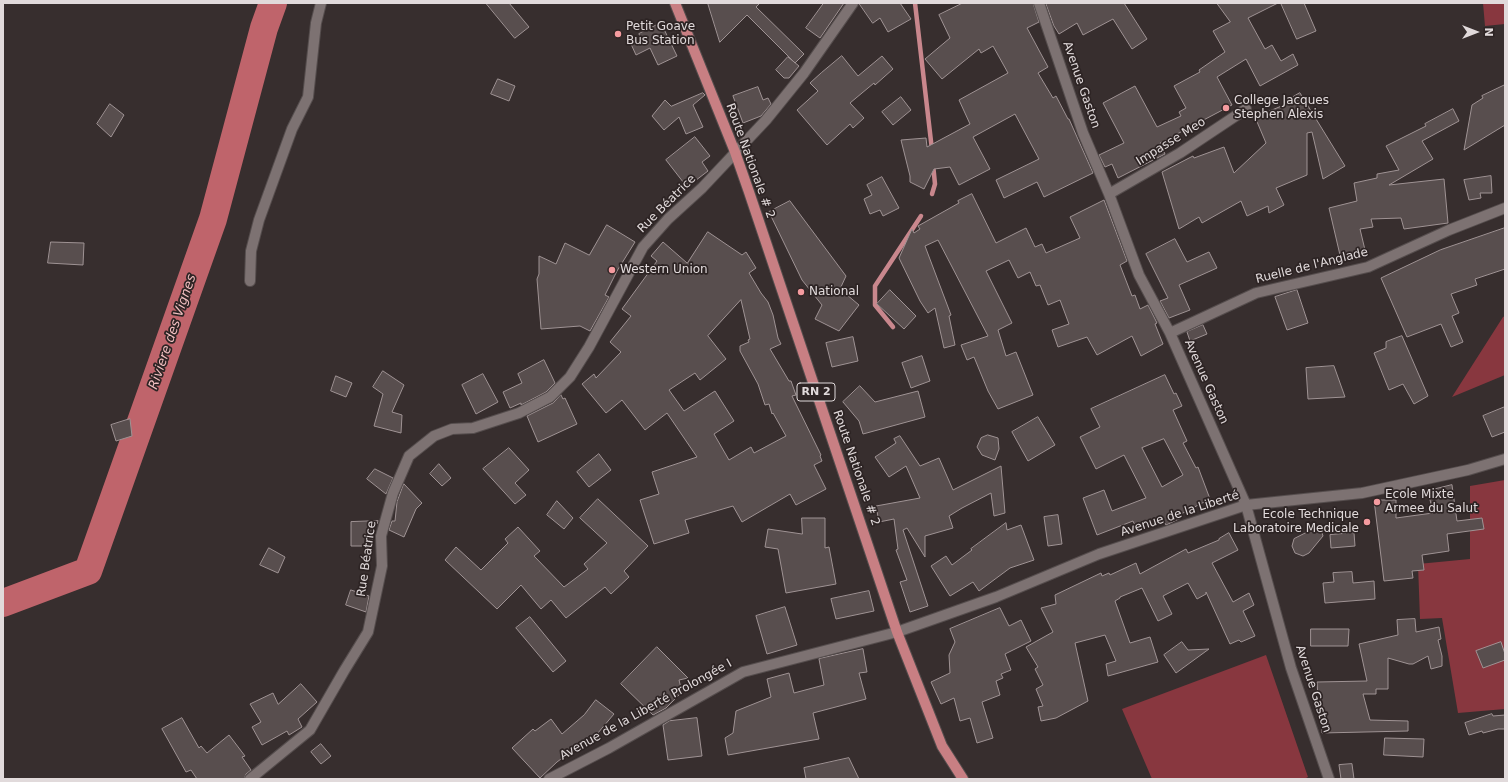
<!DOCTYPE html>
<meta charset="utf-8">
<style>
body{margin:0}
#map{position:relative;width:1508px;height:782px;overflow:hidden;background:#372e2e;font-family:"DejaVu Sans",sans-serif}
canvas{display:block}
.frame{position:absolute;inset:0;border:4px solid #e1dadb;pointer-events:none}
.north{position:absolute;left:1456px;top:12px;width:40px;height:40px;-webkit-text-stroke:3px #2d2424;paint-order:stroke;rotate:90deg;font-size:11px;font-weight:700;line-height:16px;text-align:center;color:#e1dadb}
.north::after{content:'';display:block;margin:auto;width:14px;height:18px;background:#e1dadb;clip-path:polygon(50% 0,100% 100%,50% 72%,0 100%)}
</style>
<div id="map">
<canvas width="1508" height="782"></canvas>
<div class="frame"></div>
<div class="north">N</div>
</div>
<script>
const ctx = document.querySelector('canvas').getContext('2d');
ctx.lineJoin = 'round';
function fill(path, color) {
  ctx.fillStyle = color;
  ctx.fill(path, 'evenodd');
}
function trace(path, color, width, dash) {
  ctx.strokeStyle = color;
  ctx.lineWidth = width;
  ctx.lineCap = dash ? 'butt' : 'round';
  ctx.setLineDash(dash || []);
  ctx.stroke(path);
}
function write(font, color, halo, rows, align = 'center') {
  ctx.font = font + ' "DejaVu Sans",sans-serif';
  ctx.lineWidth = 3.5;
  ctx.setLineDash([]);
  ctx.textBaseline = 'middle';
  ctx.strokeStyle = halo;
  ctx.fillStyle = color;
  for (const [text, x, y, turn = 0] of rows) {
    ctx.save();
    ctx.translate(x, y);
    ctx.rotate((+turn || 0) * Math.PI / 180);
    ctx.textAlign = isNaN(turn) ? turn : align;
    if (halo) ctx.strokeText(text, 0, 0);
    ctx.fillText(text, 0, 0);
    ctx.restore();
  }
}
fill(new Path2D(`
 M1483,3H1505V24L1485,26Z
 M1505,316V375L1452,397L1503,317Z
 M1505,480V709L1458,713L1442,618L1420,619L1418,564L1470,559V486Z
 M1266,655L1308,777L1304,779H1152L1122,709Z`), '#88373f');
trace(new Path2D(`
 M915,3L932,150
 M932,194L935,184L933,164
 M893,327L875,305V286L921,216`), '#c9878d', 4.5);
trace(new Path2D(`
 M3,603L88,571L213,219L264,28L273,3`), '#bf646b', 28);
const building = new Path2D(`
 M486,3H509L529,27L515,38Z
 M708,3H760L756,7L804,54L795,63L747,15L720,42Z
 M824,3H844L820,38L806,28Z
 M859,3H900L911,19L888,32L880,18L873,23Z
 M963,3H1033L1039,22L1027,28L1048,67L1038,73L1053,98L1056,96L1068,119H1069L1093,173L1044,197L1037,182L1004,198L996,180L1039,159L1015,114L973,137L990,169L959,185L950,167L934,169L924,189L910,182V176L901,140L926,138L927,147L970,124L959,100L1008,73L993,46L981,53L979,49L942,79L925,59L950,38L939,15Z
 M1046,3H1124L1147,39L1132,49L1113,19L1083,35L1077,23L1059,34L1054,26Z
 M1217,3H1278L1248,18L1265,49L1272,45L1281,61L1293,54L1298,65L1260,86L1246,59L1217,77L1232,105L1160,143L1165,154L1118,178L1112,164L1105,167L1099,155L1124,143L1103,103L1135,86L1157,127L1181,116L1179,112L1186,108L1174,86L1200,72L1199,70L1225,52L1213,31L1230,22Z
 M1281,3H1304L1316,31L1297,39Z
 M661,23L677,56L658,65L650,48L636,55L631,44L641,39L639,34Z
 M842,56L858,76L882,56L893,69L875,85L874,83L850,103L864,118L853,128L850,124L827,145L797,110L818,91L810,83L821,73Z
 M788,57L799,66L789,78H784L776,70Z
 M498,79L515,86L509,101L491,94Z
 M1505,85V125L1464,150L1472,105L1483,98L1482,96Z
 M758,87L763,100L768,98L771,104L761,116L743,123L733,96Z
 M703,93L705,95L693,105L703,127L686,134L679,117L664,130L652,116L665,100L671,106Z
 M1300,93L1345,166L1323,179L1312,132L1307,133V175L1276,188L1284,205L1269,213L1268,206L1247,216L1241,201L1202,223L1199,217L1179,229L1162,172L1193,156L1194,158L1224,147L1234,173L1266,143L1255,117L1284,105L1283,103Z
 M901,97L911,110L893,125L882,112Z
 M110,104L124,115L111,137L97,124Z
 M1453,109L1459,121L1422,141L1433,159L1389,185L1444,179L1448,223L1404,229L1401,218L1371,219L1373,227L1360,229L1365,250L1340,255L1329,208L1357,201L1354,183L1377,178V174L1399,170L1386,146L1426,126L1425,124Z
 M695,137L710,156L702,162L708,171L687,187L666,160Z
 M1491,176L1492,193H1480L1481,198L1469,200L1464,180Z
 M882,177L899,208L883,216L880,210L870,214L864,199L872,195L867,185Z
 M972,194L996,243L1026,228L1035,247L1042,244L1046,253L1080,238L1070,217L1104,200L1127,261L1120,265L1132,296L1135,295L1140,309L1148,305L1157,323L1155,324L1163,344L1141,356L1132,336L1097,355L1087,337L1058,347L1052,330L1069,324L1060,300L1048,305L1040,285L1036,286L1030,272L1018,278L1009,260L986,271L1012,323L998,330L1006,356L1016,352L1033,395L998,409L988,391L974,357L967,360L961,345L988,336L938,240L925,246L951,315L949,316L955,345L944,348L935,308L928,313L920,301L899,258L912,229L914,233L920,229L918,226L959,203L958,201Z
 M790,201L846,276L840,289L859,305L839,331L815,319L822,305L802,280L769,212Z
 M607,225L635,242L617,271L605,295L609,297L590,331L580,326L541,329L537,279L539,274V256L556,264L565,243L589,255Z
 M1505,228V269L1475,279L1477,285L1451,294L1459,313L1452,316L1463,342L1451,347L1441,324L1407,337L1381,278L1440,250Z
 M708,232L742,255L746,252L756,268L749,273L761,293L768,302L773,315L778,338L781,344L770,349L789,381H791L796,395L792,396L821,455L820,456L822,461L814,465L826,489L796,505L790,494L742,522L733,506L685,520L689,533L654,544L640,500L659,494L652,472L697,457L667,413L645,430L622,400L606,413L582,384L594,374L596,378L621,352L610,342L631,316L622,309L657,261L651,256L663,242L687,263ZM741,300L750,339L748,340L749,342L740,346V351L758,384L765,405L769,404L772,414L773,413L786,436L754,453L751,447L729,460L714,434L734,421L715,391L684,411L669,390L695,373L700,380L726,359L708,336Z
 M1175,239L1187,262L1209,252L1217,268L1179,285L1190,310L1169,318L1160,301L1168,298L1146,254Z
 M51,242L84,243L83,265L48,263Z
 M890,290L916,316L904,329L877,304Z
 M1297,290L1308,323L1287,330L1275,297Z
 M1203,325L1207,334L1190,341L1187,332Z
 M1402,336L1428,396L1414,404L1403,384L1389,390L1374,353L1386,348V342Z
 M853,337L858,361L832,367L826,343Z
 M922,356L930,381L911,388L902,363Z
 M544,360L555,383L546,392L521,405V403L510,408L503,392L522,383L518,374Z
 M1334,366L1345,397L1308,399L1306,368Z
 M383,371L404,385L392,412L402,415L401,433L374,426L383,394L373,387Z
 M483,374L498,402L476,414L462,385Z
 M1165,375L1174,394L1176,393L1182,406L1173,410L1187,441L1183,443L1196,468L1198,467L1210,499L1179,515L1181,518L1166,525L1163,520L1137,530L1133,521L1097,535L1083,498L1104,490L1112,511L1146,498L1124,455L1096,469L1080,437L1100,427L1091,409ZM1164,439L1183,475L1162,487L1142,448Z
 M336,376L352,383L346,397L331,391Z
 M860,386L875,402L918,391L925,417L863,434L859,421L843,402Z
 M561,395L563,399L565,398L577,424L538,442L527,416L553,403Z
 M1505,407V432L1492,437L1483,416Z
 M1038,417L1055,445L1028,461L1012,432Z
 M130,419L132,436L116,441L111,425Z
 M988,435L998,438L999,449L995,460L982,455L977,447L981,438Z
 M900,436L920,466L939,458L953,490L1001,466L1005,513L994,516L991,493L962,508L949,516L953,528L925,536V557L907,528L903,530L928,606L910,612L900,582L907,580L896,550L898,549L894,519L879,522L876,506L920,498L906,466L889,477L875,457L896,443L894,439Z
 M509,448L529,470L515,483L526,495L515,504L483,469Z
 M599,454L611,470L589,487L577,472Z
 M439,464L451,478L442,486L430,474Z
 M375,469L393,478L386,494L367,479Z
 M404,484L422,503L416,509L404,537L389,530L392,521H395L397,502Z
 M1452,485L1457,521L1482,518L1484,529L1447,534L1449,551L1422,555L1424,570L1412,571L1413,578L1384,581L1374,500H1396V518L1433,513L1428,491Z
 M598,499L648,546L624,571L629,577L611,594L605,587L566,618L551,600L541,609L521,585L497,609L445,560L456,547L481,570L508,543L505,539L518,527L540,551L534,556L564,587L588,569L584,564L607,543L580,518Z
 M557,501L573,518L564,529L547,515Z
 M1058,515L1062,544L1048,546L1044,517Z
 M802,518H825V548L829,547L836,584L786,593L778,549L765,547L768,529L802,534Z
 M378,521L377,524L373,522L372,546H351V522Z
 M1006,523L1007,530L1021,525L1034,560L1010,568L979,591L973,582L950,596L931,566L946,556L952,565L972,550L971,549Z
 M1320,526L1323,536L1309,553L1303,556L1295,553L1292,546L1294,539Z
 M1229,533L1238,550L1212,563L1233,602L1249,593L1254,605L1243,611L1255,636L1241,642L1239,640L1230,644L1206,592V594L1197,599L1188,583L1163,596L1172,614L1158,621L1142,588L1120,597V598L1115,601L1130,643L1150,637L1158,662L1108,676L1106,664L1116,661L1105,635L1075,643L1088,701L1056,718L1041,721L1038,707L1043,706L1036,689L1043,685L1035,669L1038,667L1026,647L1053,632L1041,608L1056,604L1055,595L1101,573L1102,576L1109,573L1110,575L1136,563L1140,574L1186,549L1188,553L1219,540V539Z
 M1354,533L1355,546L1331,548L1330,535Z
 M269,548L285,557L278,573L260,565Z
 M1352,572L1353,583L1374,581L1375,599L1325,603L1323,583L1334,582L1333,573Z
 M351,590L369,596L366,612L346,605Z
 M869,591L874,611L836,619L831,599Z
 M785,607L797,645L767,654L756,616Z
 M1000,608L1009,626L1021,620L1031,641L1005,654L1011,670L1001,674L1003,678L996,681L1000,695L982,702L993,738L977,743L970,718L960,721L954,698L941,704L931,682L950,673L949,655L955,642L950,629Z
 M530,617L566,661L553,672L516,628Z
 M1415,619L1416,632L1439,627L1441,639L1438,640L1442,656V666L1431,669L1428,656L1413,664H1409L1388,658V689H1376V694H1363L1370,720L1408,721V731L1322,733L1321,711H1319L1317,682L1367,681L1359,644L1398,635L1397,620Z
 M1311,629H1349L1348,646H1311Z
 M1182,642L1188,650L1209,649L1176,673L1164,655Z
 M1501,642L1505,654V660L1483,668L1476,651Z
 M657,647L688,678L679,680L682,692L666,708L653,715L621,684Z
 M863,649L867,672L859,673L866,699L813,713L819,739L728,755L725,738L733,733L736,711L771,697L767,679L789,673L794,693L824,685L819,659Z
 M301,684L317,702L298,719L302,727L289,735L287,731L262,745L252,727L261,722L250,704L273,693L278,704Z
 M596,700L614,714L592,740L590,737L557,762L540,778L512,748L533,729L535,731L551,719L562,734L584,715Z
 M1492,714L1493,716L1505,715V729H1498L1483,733L1482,731L1469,735L1465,723Z
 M182,718L199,748L201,746L207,753L229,735L245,756L242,757L251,770L246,774L244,779H197L191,770L186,772L162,729Z
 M697,718L702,756L668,760L663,725L669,721Z
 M1385,738L1424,739L1423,757L1384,755Z
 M321,744L331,756L321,764L311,752Z
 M849,758L859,779H806L804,768Z
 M1352,764L1354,779H1341L1339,765Z`);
fill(building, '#584e4e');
trace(building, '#9f9394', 1);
const minor = new Path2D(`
 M1039,3L1083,133L1109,194L1139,275L1170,333L1246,505L1291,668L1329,779
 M1109,194L1180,153L1246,109
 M250,281L251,251L259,220L292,129L308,97L316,23L321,3
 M1170,333L1256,293L1368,267L1449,230L1505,208
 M250,779L310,730L344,671L368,632L382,566L381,536L393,493L409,456L434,436L452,429L473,428L519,413L550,397L570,377L589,347L643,247L668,219L702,188L766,120L804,73L853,3
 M549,779L609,748L743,672L897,632L996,597L1099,554L1246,505L1362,493L1468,470L1505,459`);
const primary = new Path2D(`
 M675,3L735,152L749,192L897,632L942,746L963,779`);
trace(minor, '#554d4d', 12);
trace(primary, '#554d4d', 12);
trace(minor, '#7d7272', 10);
trace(primary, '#c87f83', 10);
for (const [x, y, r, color] of [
 [618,34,4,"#f49b9f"],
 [1226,108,4,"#f49b9f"],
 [612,270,4,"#f49b9f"],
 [801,292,4,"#f49b9f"],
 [1377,502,4,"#f49b9f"],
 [1367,522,4,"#f49b9f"]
]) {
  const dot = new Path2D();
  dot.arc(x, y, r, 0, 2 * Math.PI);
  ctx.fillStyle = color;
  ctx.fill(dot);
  trace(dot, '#2d2424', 1.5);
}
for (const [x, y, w] of [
 [816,392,38]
]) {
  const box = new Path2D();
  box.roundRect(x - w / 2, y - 9, w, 18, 3);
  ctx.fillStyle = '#2d2424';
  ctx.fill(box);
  trace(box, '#e1dadb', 1);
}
write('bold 11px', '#e1dadb', null, [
 ["RN 2",816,392]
]);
write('12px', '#e1dadb', '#2d2424', [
 ["Petit Goave",626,27],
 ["Bus Station",626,41],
 ["College Jacques",1234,101],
 ["Stephen Alexis",1234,115],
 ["Western Union",620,270],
 ["National",809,292],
 ["Ecole Mixte",1385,495],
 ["Armee du Salut",1385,509],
 ["Ecole Technique",1359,515,"right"],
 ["Laboratoire Medicale",1359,529,"right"]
], 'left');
write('12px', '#e1dadb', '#2d2424', [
 ["Avenue Gaston",1081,85,71],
 ["Impasse Meo",1171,142,-32],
 ["Route Nationale # 2",750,161,70],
 ["Rue Béatrice",667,204,-45],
 ["Ruelle de l'Anglade",1312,266,-14],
 ["Avenue Gaston",1206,382,66],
 ["Route Nationale # 2",856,468,71],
 ["Avenue de la Liberté",1180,514,-18],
 ["Rue Béatrice",367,559,-82],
 ["Avenue Gaston",1313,689,72],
 ["Avenue de la Liberté Prolongée I",646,710,-29]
]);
write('italic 13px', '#f2bfc0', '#2d2424', [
 ["Riviere des Vignes",173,332,-71]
]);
</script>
